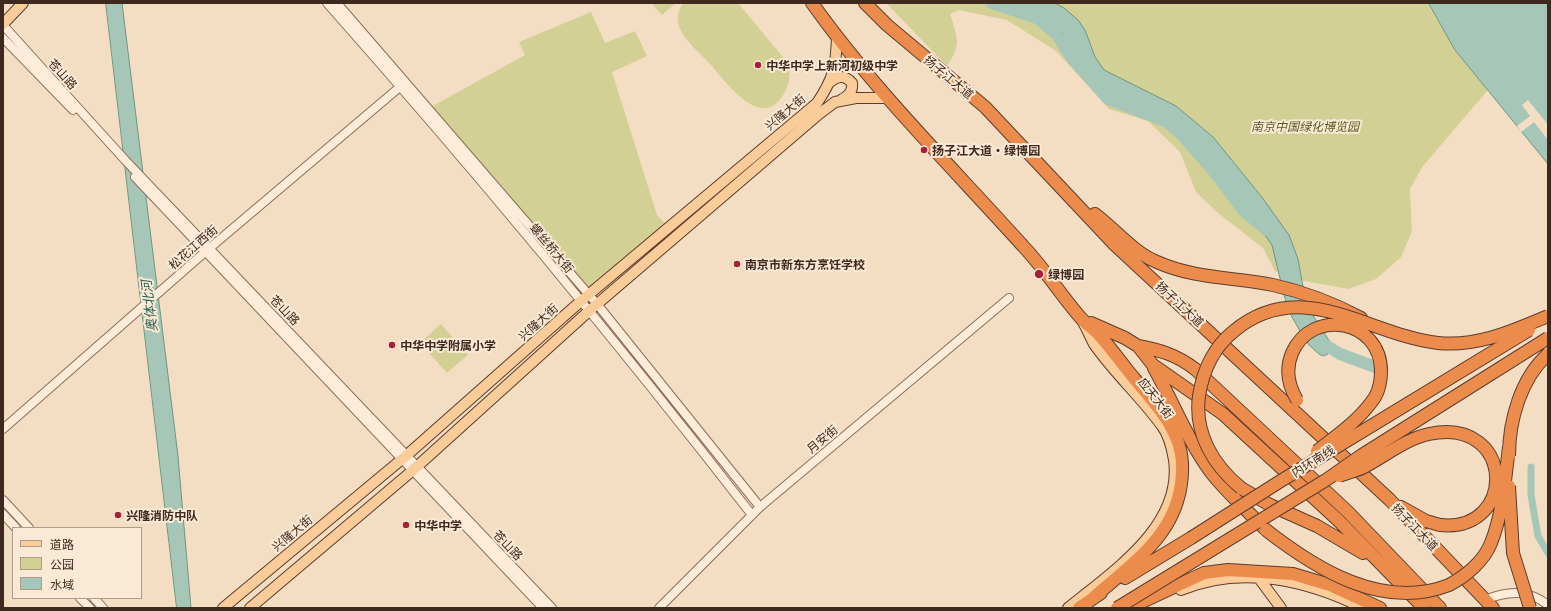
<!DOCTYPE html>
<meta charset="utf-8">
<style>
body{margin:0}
#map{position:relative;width:1551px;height:611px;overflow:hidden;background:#f3dec4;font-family:Georgia,"Noto Sans SC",serif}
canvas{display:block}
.frame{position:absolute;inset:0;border:4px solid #3f281d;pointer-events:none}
.legend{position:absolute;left:12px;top:527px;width:130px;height:72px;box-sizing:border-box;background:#f9e9d5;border:1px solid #af9c8b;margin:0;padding:5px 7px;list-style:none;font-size:12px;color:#3f281d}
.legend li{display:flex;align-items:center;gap:8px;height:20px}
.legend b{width:20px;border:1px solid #af9c8b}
</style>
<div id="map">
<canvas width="1551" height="611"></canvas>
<div class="frame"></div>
<ul class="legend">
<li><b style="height:5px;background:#facc99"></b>道路</li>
<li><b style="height:11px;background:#d3d096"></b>公园</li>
<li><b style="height:11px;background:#a6c6b8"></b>水域</li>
</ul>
</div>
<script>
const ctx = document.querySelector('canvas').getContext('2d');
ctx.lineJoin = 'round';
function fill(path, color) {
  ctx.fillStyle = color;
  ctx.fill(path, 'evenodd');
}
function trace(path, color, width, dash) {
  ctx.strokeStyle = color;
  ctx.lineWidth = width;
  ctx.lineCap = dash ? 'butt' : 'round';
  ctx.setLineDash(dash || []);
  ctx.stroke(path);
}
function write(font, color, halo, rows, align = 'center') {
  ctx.font = font + ' Georgia,"Noto Sans SC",serif';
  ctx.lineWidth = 4;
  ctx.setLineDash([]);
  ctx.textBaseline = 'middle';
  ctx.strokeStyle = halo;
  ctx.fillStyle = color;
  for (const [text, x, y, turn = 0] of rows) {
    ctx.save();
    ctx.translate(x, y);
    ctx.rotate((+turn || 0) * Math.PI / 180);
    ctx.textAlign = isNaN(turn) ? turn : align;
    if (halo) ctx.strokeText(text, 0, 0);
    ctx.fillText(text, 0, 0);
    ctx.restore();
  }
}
fill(new Path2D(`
 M651,3H676L662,15Z
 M683,3H738L788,63C791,75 790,84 783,95C761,132 725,81 710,64C700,53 682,39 678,23C677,16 679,8 683,3Z
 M886,3H1429L1455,50L1488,90L1423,166L1410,189L1412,231L1401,257L1376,279L1348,289L1299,280L1275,271L1263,248L1218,213L1196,192L1180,152L1148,121L1109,109L1056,51L1007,20L959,10L950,14C957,36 962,45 947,66Z
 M591,12L605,43L635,31L647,56L612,72L657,215L669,227L589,295L429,108L525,55L519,42Z
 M441,324L468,355L447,373L420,343Z`), '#d3d096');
const water = new Path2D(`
 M106,3H122L178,456L191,608H177Z
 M1010,3H1055L1064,8L1078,20L1085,30L1095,57L1104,70L1176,106L1213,137L1261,196L1289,235L1298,259L1304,292L1314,317L1330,342L1332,349L1328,354L1323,356L1319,354L1309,345L1301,333L1291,315L1284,295L1272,245L1244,206L1197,148L1165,121L1098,89L1089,81L1076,64L1062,32L1038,14Z
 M1429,3H1548V164L1455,50Z`);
fill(water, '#a6c6b8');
trace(water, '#6c9585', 1);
fill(new Path2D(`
 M1528,100L1548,125V140L1534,122L1521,132L1517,126L1530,116L1522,105Z`), '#f3dec4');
trace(new Path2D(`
 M1531,467V495L1538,536L1548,553`), '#a6c6b8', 7);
trace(new Path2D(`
 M992,3L1037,18L1057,35L1072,58L1108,99L1167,122L1182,135L1212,169L1244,211L1267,230
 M1319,341L1340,354L1378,368`), '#a6c6b8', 12);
const minor = new Path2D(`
 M327,3C474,169 616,340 752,515
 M337,3L597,304L760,507
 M3,25L125,160L552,608
 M3,38L73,110
 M135,177L543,608
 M3,429L205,252L401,86
 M3,500L29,528
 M3,514L16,528
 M80,598L90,608
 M94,598L103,608
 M1485,600C1507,591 1528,589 1548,605
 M659,608L760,507L1009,298`);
const major = new Path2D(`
 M3,24L23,3
 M829,83C837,76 844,74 852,83C853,92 848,96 841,100
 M1258,577L1281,608
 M1181,590C1241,565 1307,580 1363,608
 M223,608L407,455L581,301L817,103C834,78 836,66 837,37
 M250,608L412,471L589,311L819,114L835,102L856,98H888
 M1068,608C1113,571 1183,526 1174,460C1172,448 1169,435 1162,426C1141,397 1114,373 1094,344C1090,337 1087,329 1083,322`);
const highway = new Path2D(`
 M812,3C874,90 951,166 1023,246C1044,268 1060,294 1080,317C1086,324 1094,329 1100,336C1112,349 1122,364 1133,377C1154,403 1180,428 1182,462C1185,528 1139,558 1094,597
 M865,3L887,25L985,107L1113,243L1390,500L1493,608
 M1095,214C1116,230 1133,252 1157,262C1195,279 1234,277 1273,285C1304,292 1333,303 1361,318
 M1091,323L1125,338L1138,346L1153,365L1223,414L1339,521L1424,608
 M1138,346C1160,350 1177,355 1195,369L1348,512L1440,608
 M1154,368C1173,402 1187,439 1210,471C1226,492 1247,510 1265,529
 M1241,488L1270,505L1317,526L1363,553
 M1401,507L1426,521L1440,525
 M1125,578L1191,538
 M1079,608L1101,593
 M1129,608L1204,573L1228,570L1293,574L1330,585L1380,608`);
trace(minor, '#906d58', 10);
trace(major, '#5e3c2c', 12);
trace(highway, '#5e3c2c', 14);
trace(minor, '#fcecd9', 8);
trace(major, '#facc99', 10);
trace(highway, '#eb8c4c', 12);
const highwayBridge = new Path2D(`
 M1297,400C1288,385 1285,370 1292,353C1312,307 1381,320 1381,371C1381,379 1379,390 1375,397C1360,420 1337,435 1317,451
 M1509,456C1509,420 1521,378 1548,354
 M1339,476C1346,473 1355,471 1362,468C1384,457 1405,439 1429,434C1515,416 1518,533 1440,525
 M1509,486L1513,553L1530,608
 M1241,488C1213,465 1194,433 1199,396C1203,370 1214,347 1234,331C1302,275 1368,335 1438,343C1478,347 1512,331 1548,316
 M1266,530C1316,569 1383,611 1449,585C1466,576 1484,561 1491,543C1503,513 1505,479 1509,447
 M1191,538L1279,482L1529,330
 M1117,608L1326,480L1362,455L1548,338`);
trace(highwayBridge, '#5e3c2c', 14, []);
trace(highwayBridge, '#eb8c4c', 12);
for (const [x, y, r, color] of [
 [758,65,4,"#a62137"],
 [924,150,4,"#a62137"],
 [737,264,4,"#a62137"],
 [1039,274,5,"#a62137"],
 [392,345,4,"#a62137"],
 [118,515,4,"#a62137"],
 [406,525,4,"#a62137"]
]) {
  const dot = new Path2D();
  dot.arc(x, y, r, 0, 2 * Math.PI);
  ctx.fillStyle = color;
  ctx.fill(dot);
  trace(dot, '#f9e9d5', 1.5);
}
write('bold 12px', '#3f281d', '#f9e9d5', [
 ["中华中学上新河初级中学",766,65],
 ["扬子江大道·绿博园",932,150],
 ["南京市新东方烹饪学校",745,264],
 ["绿博园",1048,274],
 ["中华中学附属小学",400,345],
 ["兴隆消防中队",126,515],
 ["中华中学",414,525]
], 'left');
write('12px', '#3f281d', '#f9e9d5', [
 ["苍山路",63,74,48],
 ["扬子江大道",949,77,40],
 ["兴隆大街",785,112,-40],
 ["松花江西街",193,247,-41],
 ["螺丝桥大街",552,248,50],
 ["扬子江大道",1180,304,43],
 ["苍山路",285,310,46],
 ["兴隆大街",538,322,-42],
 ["应天大街",1156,398,52],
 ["月安街",822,439,-40],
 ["内环南线",1313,461,-32],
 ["扬子江大道",1415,527,46],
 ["兴隆大街",292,533,-40],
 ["苍山路",508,545,46]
]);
write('italic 12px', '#585d22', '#f9e9d5', [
 ["南京中国绿化博览园",1305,126]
]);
write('italic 13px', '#2b6054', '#f9e9d5', [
 ["奥体北河",149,306,-97]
]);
</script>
